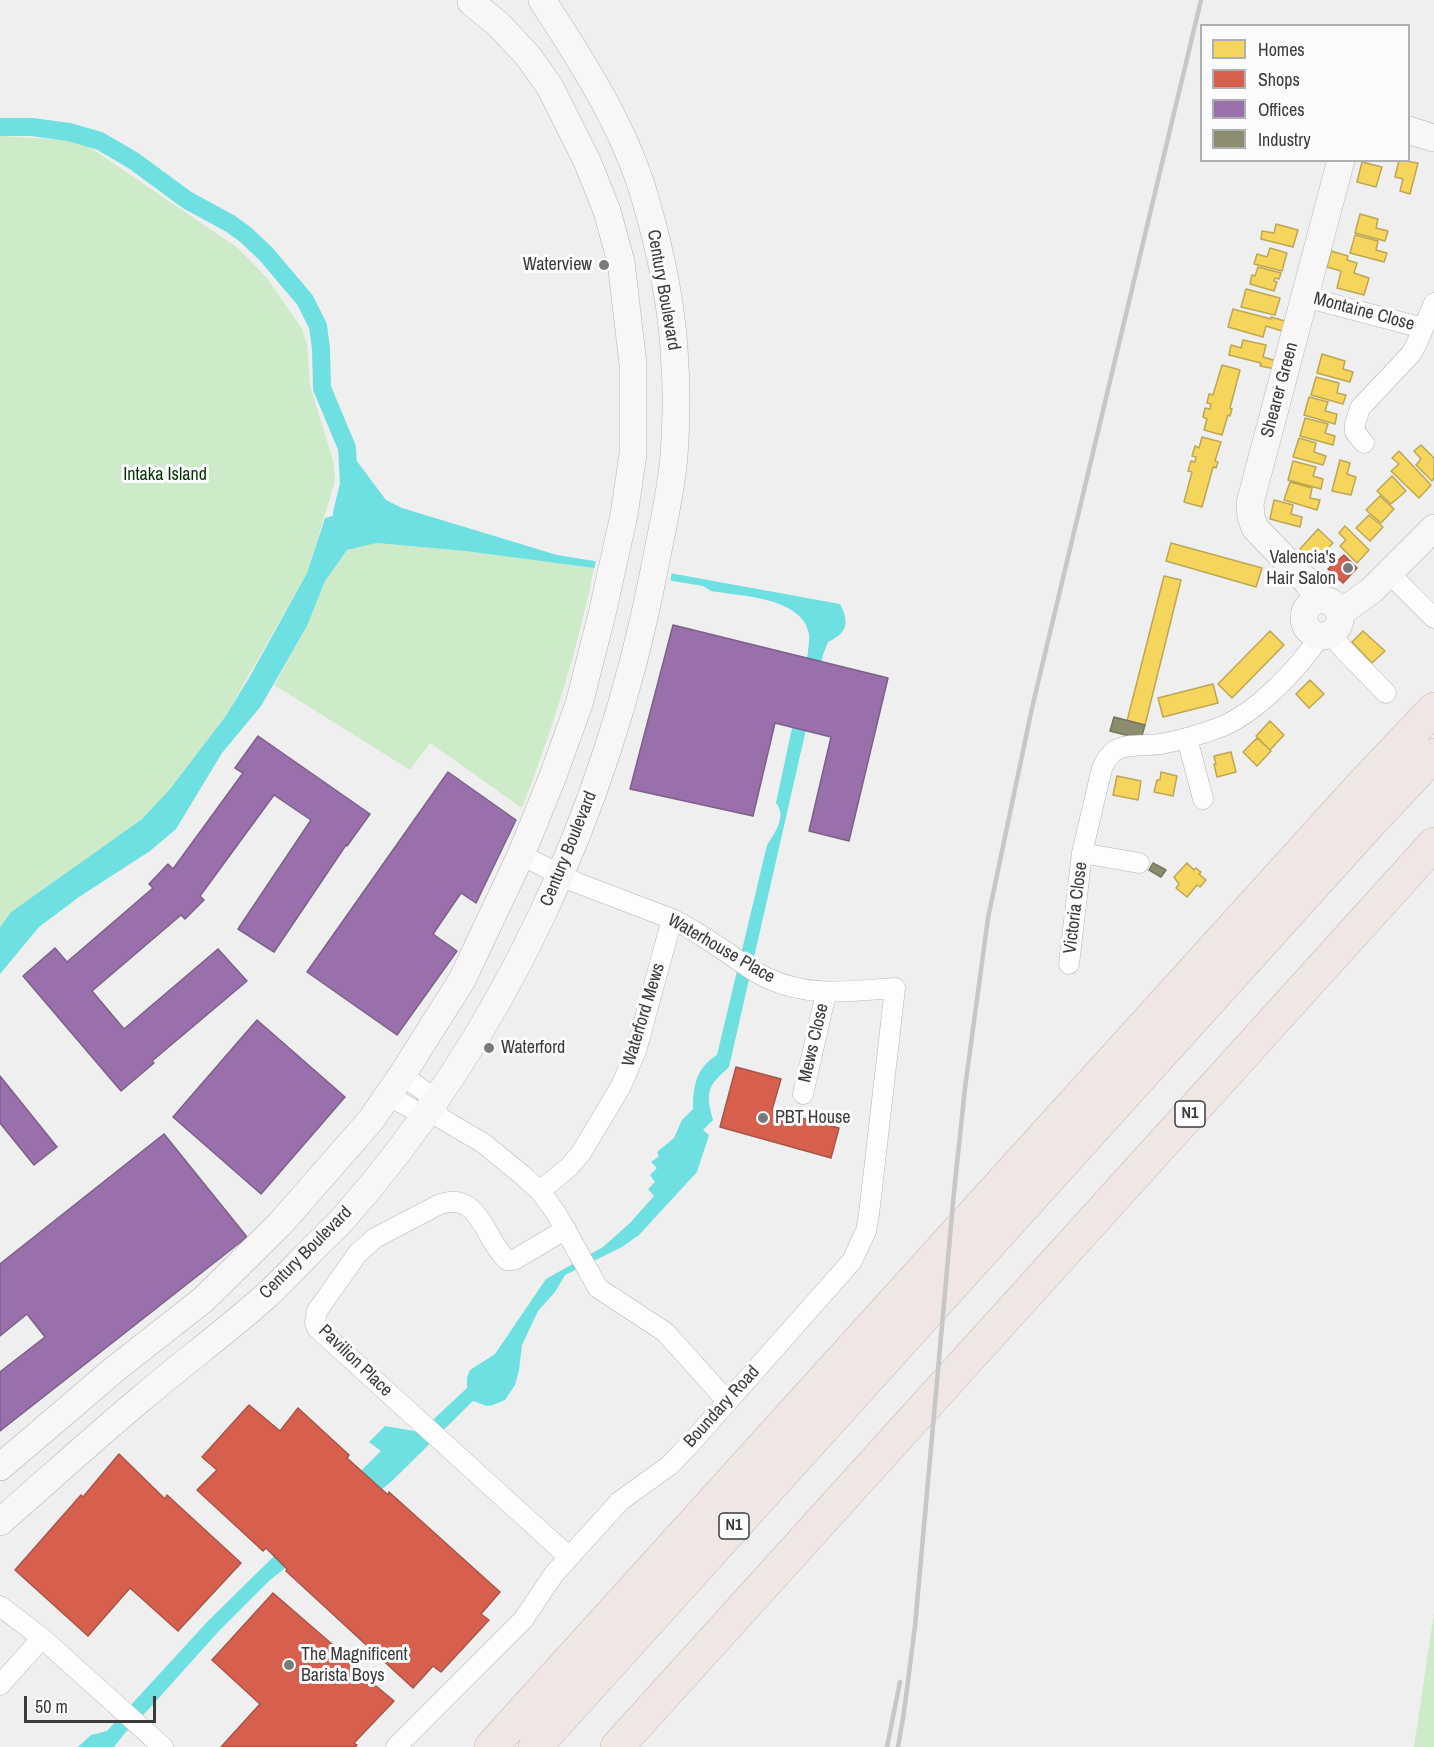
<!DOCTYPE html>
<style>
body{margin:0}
#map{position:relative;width:1434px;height:1747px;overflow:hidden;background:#efefef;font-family:"Archivo Narrow",sans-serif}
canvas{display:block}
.legend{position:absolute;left:1200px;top:24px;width:210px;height:138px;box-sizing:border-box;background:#fbfcfd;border:2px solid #aeafaf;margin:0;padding:8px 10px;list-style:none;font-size:18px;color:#3b3b3b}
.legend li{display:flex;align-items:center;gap:12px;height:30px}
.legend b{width:30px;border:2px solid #aeafaf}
.scale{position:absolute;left:24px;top:1696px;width:132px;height:27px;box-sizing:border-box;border:3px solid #3b3b3b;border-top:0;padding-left:8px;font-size:18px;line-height:21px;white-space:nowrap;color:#3b3b3b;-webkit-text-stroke:4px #fbfcfd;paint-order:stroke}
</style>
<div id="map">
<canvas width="1434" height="1747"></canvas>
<ul class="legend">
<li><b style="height:16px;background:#f6d55c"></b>Homes</li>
<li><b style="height:16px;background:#d6604d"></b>Shops</li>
<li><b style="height:16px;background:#9970ab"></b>Offices</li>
<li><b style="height:16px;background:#8c8c6e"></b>Industry</li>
</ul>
<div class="scale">50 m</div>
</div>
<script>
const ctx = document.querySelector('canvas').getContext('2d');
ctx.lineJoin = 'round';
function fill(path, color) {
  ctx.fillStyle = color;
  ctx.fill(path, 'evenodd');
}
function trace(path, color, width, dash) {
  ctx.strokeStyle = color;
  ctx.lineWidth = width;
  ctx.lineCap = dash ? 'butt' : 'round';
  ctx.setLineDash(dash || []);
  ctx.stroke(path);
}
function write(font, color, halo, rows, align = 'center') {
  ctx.font = font + ' "Archivo Narrow",sans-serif';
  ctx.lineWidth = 6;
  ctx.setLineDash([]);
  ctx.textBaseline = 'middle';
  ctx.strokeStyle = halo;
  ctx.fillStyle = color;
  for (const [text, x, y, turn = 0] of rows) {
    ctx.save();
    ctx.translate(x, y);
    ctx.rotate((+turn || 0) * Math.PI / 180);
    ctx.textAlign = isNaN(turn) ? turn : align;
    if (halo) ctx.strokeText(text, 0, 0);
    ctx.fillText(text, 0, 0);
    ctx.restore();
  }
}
fill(new Path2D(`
 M0,136L65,140L85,144L238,248L267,278L302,329L307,344L310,385L334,464L335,481L307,573L225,717L170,789L142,819L11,912L0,927Z
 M377,543L465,551L594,568C578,650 552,730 522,808L430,743L410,770L274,685L307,626L325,581L347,550Z
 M1434,1613V1747H1414Z`), '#cdebc8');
fill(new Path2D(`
 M347,448L386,500L402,508L557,555L675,574L840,604C850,623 847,633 828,642L823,655L729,1067C708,1086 705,1091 713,1120L703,1130L709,1135L697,1172L639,1235L622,1247L565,1275L555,1292L538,1311L522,1345L519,1370L515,1385L505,1400L493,1405L487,1406L473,1401L392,1481L269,1581L218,1632L148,1710L125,1733L114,1747H78L91,1735L107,1731L208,1621L381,1451L369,1442L385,1426L420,1432L467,1388V1378L470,1370L495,1354L546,1279L603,1247L630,1223L654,1196L648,1189L655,1182L650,1175L657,1168L651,1162L659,1156L657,1152L674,1138L682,1120L693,1109C693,1086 696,1068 717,1055L767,845C775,833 787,816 776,803L808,653C808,648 810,640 809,634C803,597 739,596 711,591L703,586L594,568L465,551L377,543L347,550L325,581L307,626L261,706L222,753L176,829L150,851L79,897L39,927L0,974V927L11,912L142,819L170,789L225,717L249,678L307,573L325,518L342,513L349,484Z`), '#6ee0e1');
fill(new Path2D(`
 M596,559L672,571L670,583L594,571Z`), '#efefef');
const homes = new Path2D(`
 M1399,160L1418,163L1410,194L1400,191L1403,179L1395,177Z
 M1362,162L1382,167L1376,187L1357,182Z
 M1360,214L1378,219L1376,228L1388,231L1385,241L1355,233Z
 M1276,224L1298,230L1293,247L1261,239L1262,231L1274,233Z
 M1355,235L1378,241L1376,250L1387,253L1384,262L1350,253Z
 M1270,248L1287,253L1282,271L1254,264L1257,254L1267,257Z
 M1331,251L1348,256L1347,260L1357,263L1354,273L1369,278L1364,295L1337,288L1341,271L1327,267Z
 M1258,267L1281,273L1279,279L1275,278L1274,281L1277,282L1274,291L1250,284L1252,275L1255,276Z
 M1246,289L1280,298L1275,315L1241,307Z
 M1233,309L1271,319V317L1288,322L1285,332L1266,326L1263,337L1228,327Z
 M1243,340L1266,345L1263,357L1277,361L1275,369L1260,366L1261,363L1229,355L1231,345L1241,348Z
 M1322,354L1345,361L1343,369L1353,372L1350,382L1317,373Z
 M1222,365L1240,370L1230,408L1232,409L1230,416L1228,415L1222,435L1204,430L1207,419L1203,417L1205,408L1210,409L1211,404L1207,403L1209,394L1213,395Z
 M1316,377L1339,383L1337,393L1346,395L1343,404L1311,395Z
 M1309,397L1328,402L1325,411L1337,414L1335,424L1304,415Z
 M1305,418L1328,424L1325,433L1335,436L1333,445L1300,436Z
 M1202,437L1221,442L1215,461L1218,462L1216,468L1213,467L1202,507L1184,502L1192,472L1188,471L1191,461L1195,462L1196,457L1192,456L1195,446L1199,448Z
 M1299,438L1316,443L1314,452L1326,456L1323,465L1293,457Z
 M1421,445L1434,458V478L1432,481L1416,465L1421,459L1414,451Z
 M1399,451L1431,485L1419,498L1391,471L1399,464L1392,458Z
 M1340,460L1350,463L1347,474L1356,477L1351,495L1332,491Z
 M1293,461L1316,467L1313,476L1323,479L1321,489L1288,480Z
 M1392,476L1406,491L1391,504L1377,491Z
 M1290,482L1312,488L1310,498L1320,500L1317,510L1284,500Z
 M1380,496L1394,509L1381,523L1366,510Z
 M1274,500L1293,505L1291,514L1302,517L1300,527L1270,519Z
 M1369,515L1383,527L1370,541L1356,528Z
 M1345,526L1369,550L1357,563L1340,546L1346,540L1339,533Z
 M1318,529L1333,543L1315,562L1300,549Z
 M1171,543L1262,568L1256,587L1166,561Z
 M1164,576L1181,580L1145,725L1127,721Z
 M1270,631L1284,645L1232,698L1218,684Z
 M1363,631L1385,651L1372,663L1352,642Z
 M1310,680L1324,694L1309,708L1296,694Z
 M1213,684L1218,703L1163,717L1158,698Z
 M1270,721L1284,735L1270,750L1256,736Z
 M1257,738L1271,751L1257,766L1243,752Z
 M1231,752L1236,772L1217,777L1214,764H1216L1214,756Z
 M1161,772L1177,776L1173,796L1154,792L1157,780H1160Z
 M1117,776L1141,781L1138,800L1113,795Z
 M1187,863L1194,870L1196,868L1201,872L1199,874L1206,880L1200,887L1197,885L1187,897L1176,888L1179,884L1174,877Z`);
fill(homes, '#f6d55c');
trace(homes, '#bea752', 1.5);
const shops = new Path2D(`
 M1344,555L1357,568L1343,583L1328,569Z
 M736,1067L781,1079L772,1110L839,1128L831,1158L720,1127Z
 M249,1405L280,1431L298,1408L349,1455L347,1458L388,1495L389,1492L500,1592L481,1614L489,1620L441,1672L433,1666L413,1688L286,1571L287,1569L266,1548L263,1551L197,1490L217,1470L202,1457Z
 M119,1454L165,1499L167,1495L241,1563L178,1631L130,1588L88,1636L15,1570L81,1495L83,1497Z
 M273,1593L348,1658L346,1661L394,1701L354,1743L357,1745L355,1747H221L260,1704L212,1660Z`);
fill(shops, '#d6604d');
trace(shops, '#a85548', 1.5);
const offices = new Path2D(`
 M673,625L888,678L849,841L809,831L831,737L775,723L753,816L630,789Z
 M258,736L370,814L347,846L346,845L274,952L238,929L311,820L274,795L200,896L204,900L185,919L181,915L92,991L124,1029L218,949L247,981L152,1061L154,1063L121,1091L23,976L55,948L67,962L153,888L149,884L168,864L173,869L243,773L235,768Z
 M448,772L516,820L476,903L461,893L433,934L457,951L397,1035L307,972Z
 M257,1020L345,1097L261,1194L173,1117Z
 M0,1076L57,1147L34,1165L0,1123Z
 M164,1134L247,1237L0,1431V1372L45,1337L27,1314L0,1336V1264Z`);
fill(offices, '#9970ab');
trace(offices, '#7d6089', 1.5);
const industry = new Path2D(`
 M1114,717L1145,725L1141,739L1110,731Z
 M1153,863L1166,870L1161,877L1149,870Z`);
fill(industry, '#8c8c6e');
trace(industry, '#74745f', 1.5);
trace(new Path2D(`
 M0,127H32L69,132L100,141L134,161L187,200L231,224L246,235L266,254L305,300L318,326L321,349L322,388L347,448L349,484L342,513`), '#6ee0e1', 18);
const street = new Path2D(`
 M1305,297L1423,328
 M1364,443L1355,432V424L1360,408L1411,354L1416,345L1434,303
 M1390,574L1434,618
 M1331,634L1344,650L1386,693
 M1187,738L1203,799
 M1082,853L1139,863
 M1069,964L1082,853L1102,768C1106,761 1109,754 1116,750C1129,743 1147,746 1161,744C1182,740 1203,734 1223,726C1258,711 1299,668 1320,636
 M402,1075L435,1099L437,1111
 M803,1094L826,993
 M388,1096L424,1115L437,1116L483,1143L521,1174L540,1191L556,1213L598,1288L665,1332L728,1402
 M540,1191L569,1167L581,1153L621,1086L636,1051L672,919
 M566,1229L514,1260H507C484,1239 480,1191 440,1204L375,1238L358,1253L317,1311L315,1323L317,1328L569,1557
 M0,1606L42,1638L163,1747
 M0,1685L42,1638
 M396,1747L523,1620L554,1574L620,1501L670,1465L690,1444L852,1261L866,1231L869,1214L895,988C851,991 809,998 767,978C754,972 743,964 732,956C713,943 693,929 672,919L575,882L521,855`);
const secondary = new Path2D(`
 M1408,130L1434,138
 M1304 618a18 18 0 1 1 36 0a18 18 0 1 1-36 0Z
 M1317,600L1314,592L1308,583L1255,528L1251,517L1250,503L1341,160
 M1340,613L1372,590L1434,528
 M0,1467L115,1369L204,1299L280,1224L371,1120L402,1075L462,980L521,855L553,776L579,704L602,614L624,515L633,454V364L621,262L607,211L587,161L550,87L528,56L498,24L471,2
 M0,1522C47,1481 94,1438 142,1398C183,1363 227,1331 267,1295C280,1283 292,1270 305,1257C317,1244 331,1232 343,1219C505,1035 607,810 654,571C661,533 671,494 674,456C676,426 677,395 675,366C673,310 661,252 645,198C625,128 582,61 542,0`);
const highway = new Path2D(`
 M491,1747L1361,786L1434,709
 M535,1747L1369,824L1434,755
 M617,1747L1434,844`);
trace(street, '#b4b4b4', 21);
trace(secondary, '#b4b4b4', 28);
trace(highway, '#c4bbba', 34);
trace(street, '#fdfdfd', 20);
trace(secondary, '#f8f6f6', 27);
trace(highway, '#f0e7e5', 33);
trace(new Path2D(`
 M887,1747L900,1682
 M898,1747L904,1712L915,1626L954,1192L965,1088L988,918L1032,708L1201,0`), '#c7c7c7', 4.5);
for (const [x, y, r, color] of [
 [604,265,6,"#7a7a7a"],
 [1348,568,6,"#7a7a7a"],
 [489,1048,6,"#7a7a7a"],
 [763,1118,6,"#7a7a7a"],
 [289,1665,6,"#7a7a7a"]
]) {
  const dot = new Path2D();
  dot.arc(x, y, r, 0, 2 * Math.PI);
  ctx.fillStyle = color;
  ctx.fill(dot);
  trace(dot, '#fbfcfd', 2);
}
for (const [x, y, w] of [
 [1190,1114,30],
 [734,1526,30]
]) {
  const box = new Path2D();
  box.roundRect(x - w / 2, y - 13, w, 26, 4.5);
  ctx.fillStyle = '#fbfcfd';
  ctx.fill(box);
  trace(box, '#3b3b3b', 1.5);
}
write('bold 16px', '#3b3b3b', null, [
 ["N1",1190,1114],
 ["N1",734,1526]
]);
write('18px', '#3b3b3b', '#fbfcfd', [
 ["Waterview",592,265,"right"],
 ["Valencia's",1336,558,"right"],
 ["Hair Salon",1336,579,"right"],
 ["Waterford",501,1048],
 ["PBT House",775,1118],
 ["The Magnificent",301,1655],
 ["Barista Boys",301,1676]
], 'left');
write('18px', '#3b3b3b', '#fbfcfd', [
 ["Century Boulevard",663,290,80],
 ["Montaine Close",1364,312,15],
 ["Shearer Green",1280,390,-75],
 ["Century Boulevard",569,849,-68],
 ["Victoria Close",1076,908,-83],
 ["Waterhouse Place",721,949,30],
 ["Waterford Mews",644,1015,-73],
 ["Mews Close",814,1043,-77],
 ["Century Boulevard",306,1253,-45],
 ["Pavilion Place",355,1361,44],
 ["Boundary Road",722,1407,-48]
]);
write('18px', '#063400', '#fbfcfd', [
 ["Intaka Island",165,475]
]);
</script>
